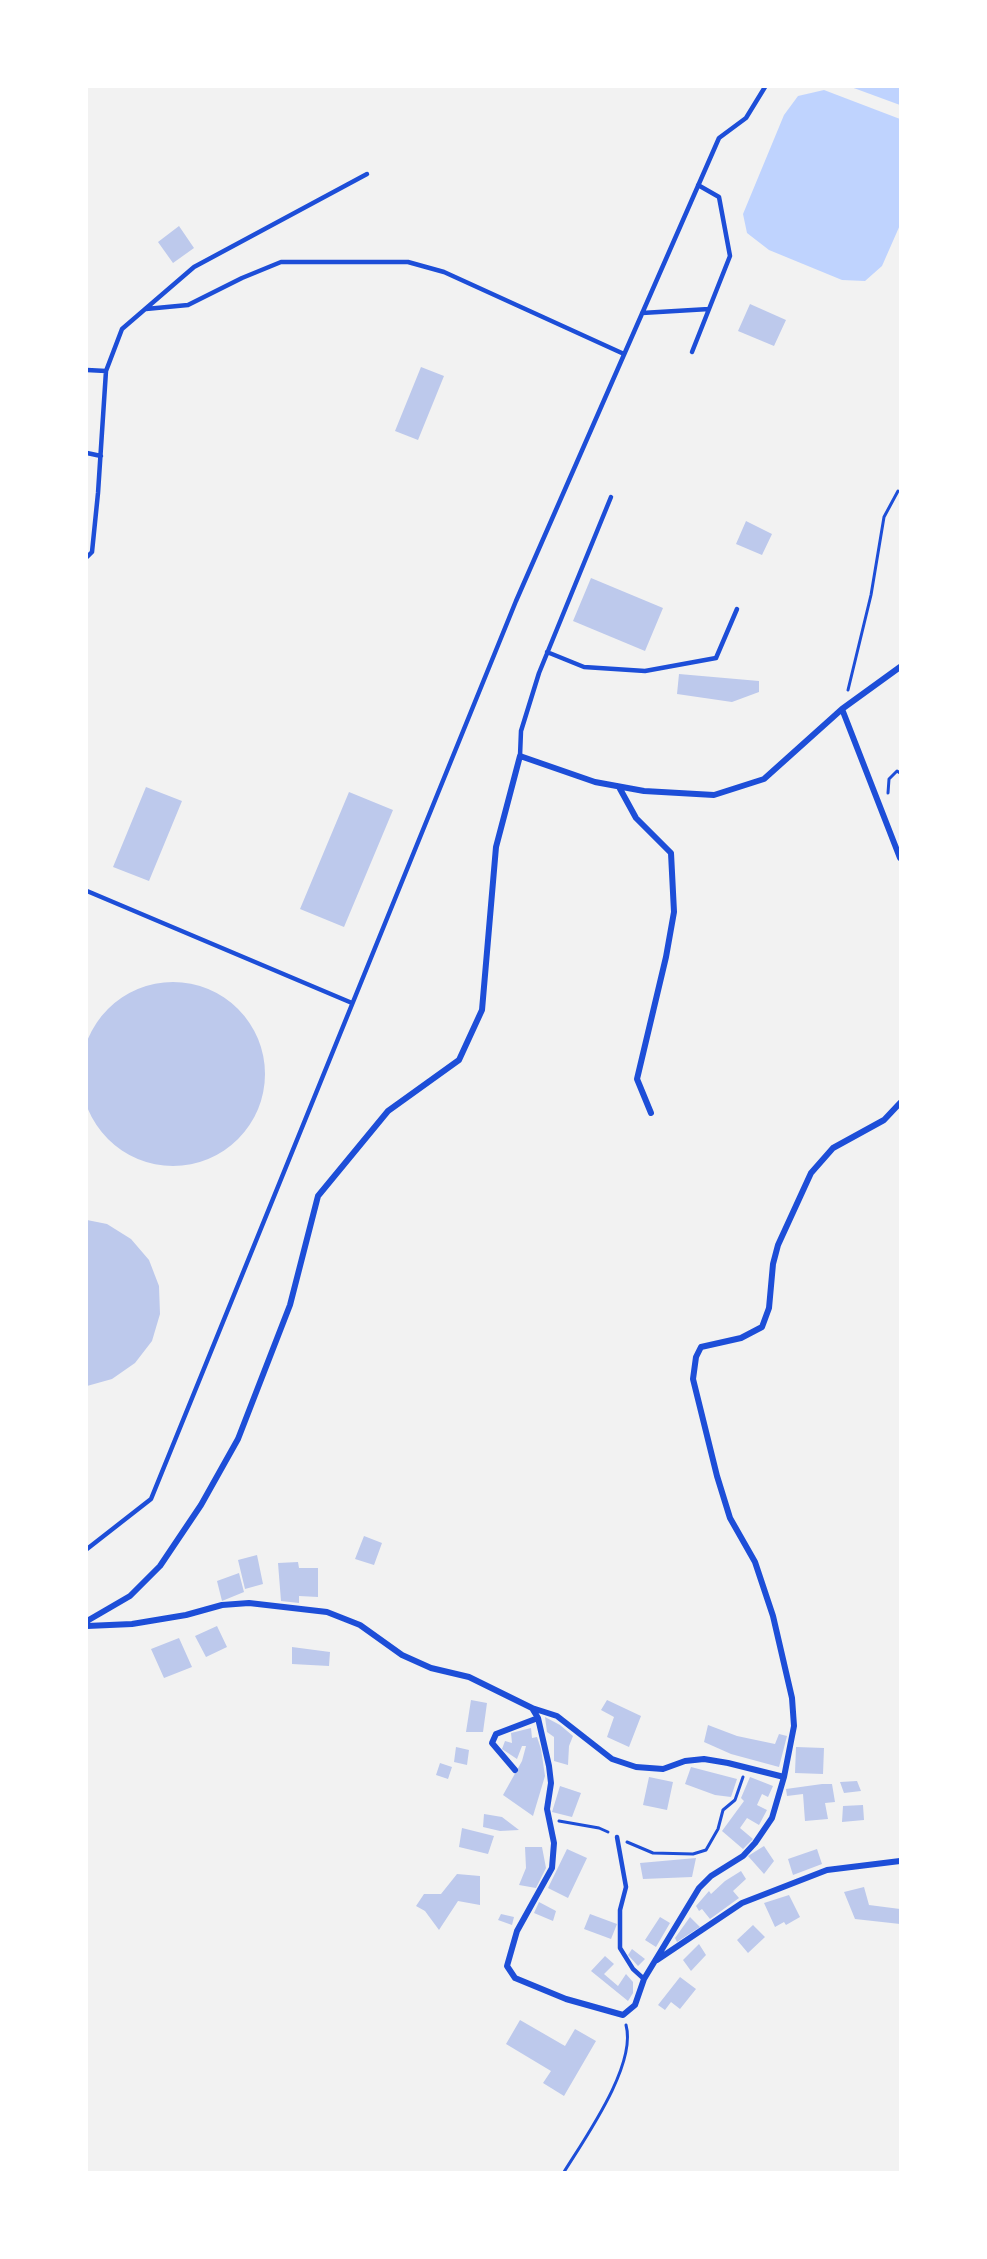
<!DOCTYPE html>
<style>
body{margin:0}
#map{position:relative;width:987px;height:2259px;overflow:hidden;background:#f2f2f2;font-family:Rubik,sans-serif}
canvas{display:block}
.frame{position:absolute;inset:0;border:88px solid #fff;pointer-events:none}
</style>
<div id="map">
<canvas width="987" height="2259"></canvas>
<div class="frame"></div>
</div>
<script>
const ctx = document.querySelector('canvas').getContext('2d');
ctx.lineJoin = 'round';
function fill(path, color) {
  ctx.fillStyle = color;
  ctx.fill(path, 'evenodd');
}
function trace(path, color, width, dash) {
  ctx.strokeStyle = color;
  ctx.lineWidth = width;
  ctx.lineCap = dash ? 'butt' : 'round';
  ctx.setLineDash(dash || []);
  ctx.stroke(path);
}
fill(new Path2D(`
 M851,87H900V105Z
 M824,90L900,119V225L882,266L865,281L842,280L769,250L747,233L743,214L784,115L798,96Z`), '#bfd3fe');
fill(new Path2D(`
 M179,226L194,248L173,263L158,242Z
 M750,304L786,320L774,346L738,331Z
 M421,367L444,376L418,440L395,431Z
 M746,521L772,534L762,555L736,544Z
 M591,578L663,608L645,651L573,621Z
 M679,674L759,681V692L732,702L677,694Z
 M146,787L182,801L149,881L113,867Z
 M349,792L393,810L344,927L300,909Z
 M81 1074a92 92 0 1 1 184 0a92 92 0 1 1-184 0Z
 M87,1220L107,1224L131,1239L149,1260L159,1286L160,1314L152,1341L135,1363L112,1379L87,1386Z
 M364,1536L382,1543L374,1565L355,1559Z
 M257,1555L263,1584L245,1589L238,1560Z
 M298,1562L299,1568H318V1597L299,1596V1603L281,1601L278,1563Z
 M239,1573L244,1592L222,1601L217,1581Z
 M217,1626L227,1647L206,1657L195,1636Z
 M179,1638L192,1667L164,1678L151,1649Z
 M292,1647L330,1652L329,1666L292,1664Z
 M471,1700L487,1703L483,1732H466Z
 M607,1700L641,1716L629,1747L607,1737L614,1717L601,1710Z
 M545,1717L560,1725L573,1736L569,1746L568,1765L554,1761V1737L547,1732Z
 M708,1725L737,1736L775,1744L779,1734L787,1736L779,1767L731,1754L704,1742Z
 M531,1728L532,1738L537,1737L541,1749L545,1776L533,1816L503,1795L522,1761L526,1746H522L517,1759L502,1749L505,1741L512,1743L511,1733Z
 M456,1747L469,1750L467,1765L454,1762Z
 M796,1747L824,1748L823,1774L795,1773Z
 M440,1763L452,1767L448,1779L436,1775Z
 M691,1767L737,1779L731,1797L715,1795L685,1784Z
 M649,1777L673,1782L667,1810L643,1805Z
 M750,1777L773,1786L768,1797L762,1794L757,1805L767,1810L759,1825L747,1818L740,1828L753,1839L743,1849L722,1831L744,1801L741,1798Z
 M857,1781L861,1791L844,1793L840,1782Z
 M822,1784H832L835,1802L825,1803L828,1819L805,1821L803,1794L787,1796L786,1789Z
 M560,1786L581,1793L572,1817L552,1812Z
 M863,1805L864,1820L842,1822L843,1806Z
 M484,1814L502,1817L519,1830L500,1831L483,1827Z
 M462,1828L494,1836L488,1854L459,1847Z
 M764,1846L774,1861L764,1874L748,1856Z
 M525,1847H542L546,1868L536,1888L519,1885L526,1868Z
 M567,1849L587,1858L568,1898L548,1888Z
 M817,1849L822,1864L793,1875L788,1859Z
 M696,1858L692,1877L643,1879L640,1863Z
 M741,1871L746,1879L733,1891L739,1898L710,1919L702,1909L699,1911L696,1906L709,1891L711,1894L725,1881Z
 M457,1874L480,1876V1905L458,1901L439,1930L425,1911L416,1906L424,1894H441Z
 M864,1887L869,1905L900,1909V1924L855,1919L844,1892Z
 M789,1895L800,1917L786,1925L784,1922L775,1927L764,1903Z
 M539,1902L556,1911L553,1921L534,1913Z
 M501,1914L514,1917L512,1925L498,1920Z
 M590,1914L617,1924L611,1939L584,1929Z
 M660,1917L670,1923L656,1947L645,1940Z
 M690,1917L700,1927L677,1942L675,1938Z
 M753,1925L765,1937L748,1953L737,1940Z
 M699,1944L706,1955L691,1971L683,1960Z
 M632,1949L645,1959L638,1966L628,1955Z
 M605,1956L614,1964L604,1974L618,1986L626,1974L633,1982V1993L628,2001L591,1971Z
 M680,1977L696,1989L680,2009L671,2002L665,2010L658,2005Z
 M520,2020L565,2046L575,2029L596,2041L564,2096L543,2083L551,2071L506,2044Z`), '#bdc9ec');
trace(new Path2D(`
 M848,690L871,595L884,517L898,491
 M888,793L889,779L897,771L900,773
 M559,1821L599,1828L608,1832
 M627,1842L653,1853L693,1854L706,1850L718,1829L723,1810L735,1800L743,1777
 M564,2172C585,2138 637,2065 626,2025`), '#1d4ed8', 3);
trace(new Path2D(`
 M146,309L188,305L242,278L281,262H408L444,272L624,354
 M642,313L709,309
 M692,352L730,256L719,197L698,185
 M87,370L106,371
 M87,453L101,456
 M87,557L92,552L98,493L106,371L122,329L194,267L367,174
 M547,652L584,667L645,671L716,658L737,609
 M520,756L521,731L539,673L611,497
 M87,891L352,1003
 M87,1549L151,1499L516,601L719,138L746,118L765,87
 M617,1837L626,1887L620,1910V1948L633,1969L644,1979`), '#1d4ed8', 4.5);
trace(new Path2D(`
 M842,709L900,858
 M619,787L636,818L671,853L674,912L666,957L637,1079L651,1113
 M87,1621L130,1596L160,1566L201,1505L238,1439L290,1305L318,1196L388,1111L459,1060L482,1010L496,847L520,756L595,782L644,791L714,795L764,779L842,709L900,667
 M87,1626L132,1624L186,1615L222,1605L249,1603L327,1612L360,1625L402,1655L431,1668L469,1677L532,1708L557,1716L612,1759L636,1767L663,1769L685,1761L704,1759L728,1763L784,1777
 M532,1708L538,1718L549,1766L551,1783L547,1809L554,1843L552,1868L517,1931L507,1966L515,1978L566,1999L623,2015L635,2005L644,1979L699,1888L711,1876L743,1856L755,1843L772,1818L784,1777L794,1726L792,1698L773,1616L755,1562L730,1518L717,1476L693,1379L696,1357L701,1347L741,1338L762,1327L769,1308L773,1264L778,1245L811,1173L833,1148L884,1120L900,1103
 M515,1770L492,1743L496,1734L538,1718
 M657,1960L742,1903L827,1870L900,1861`), '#1d4ed8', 6);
</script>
